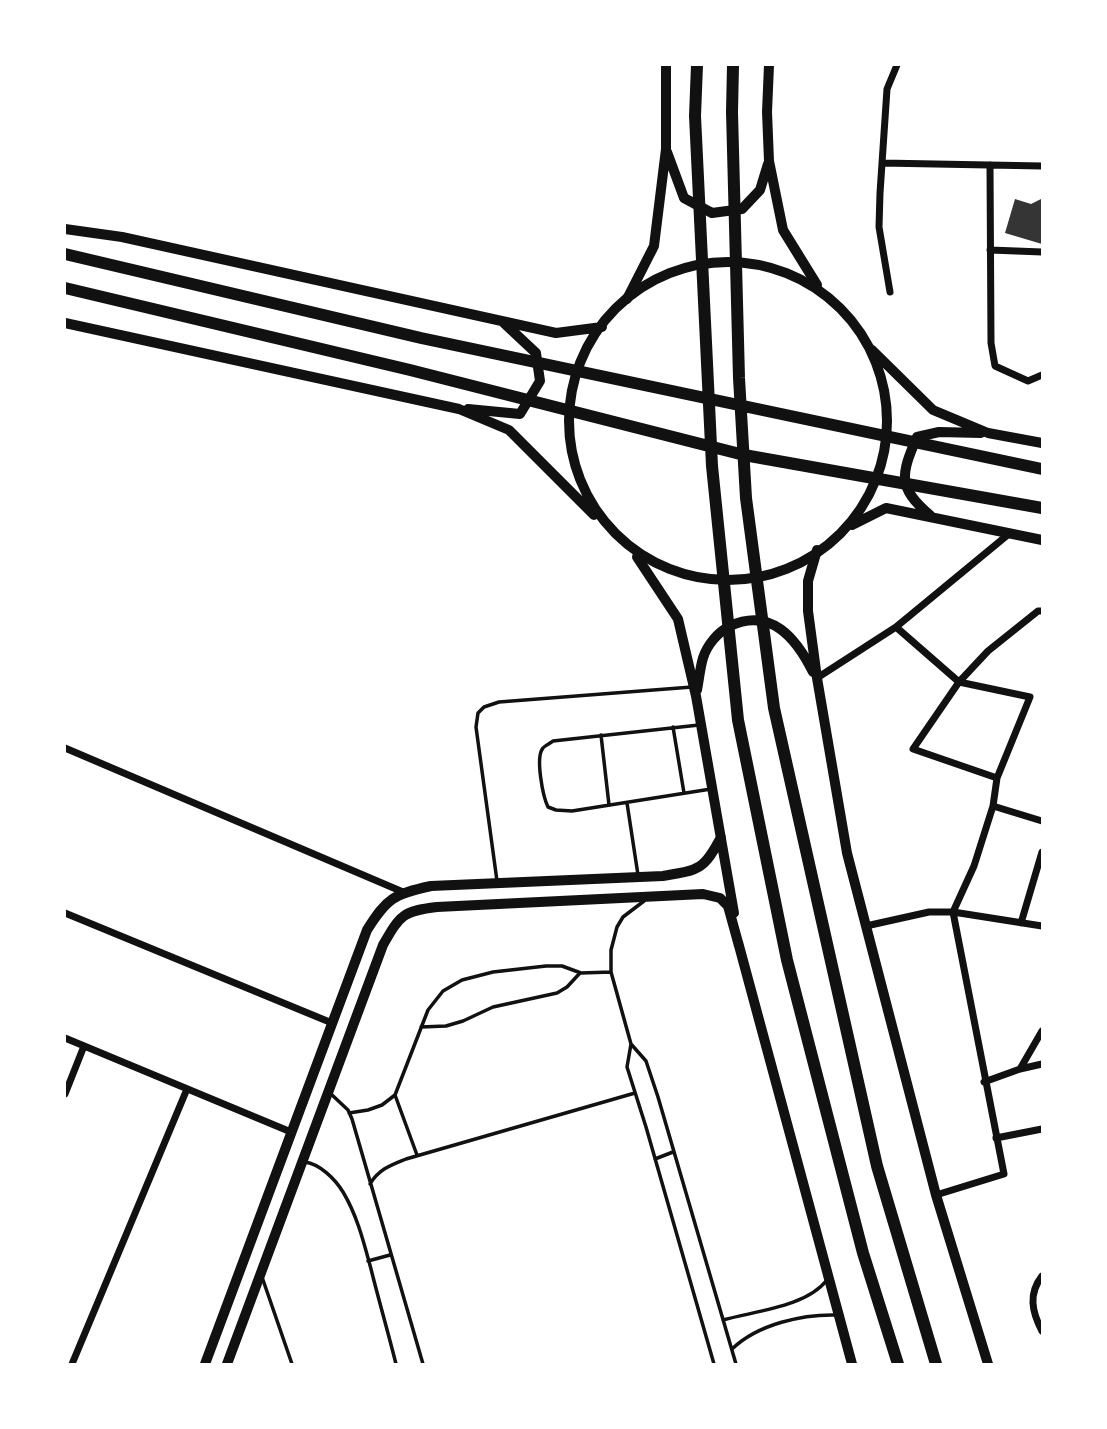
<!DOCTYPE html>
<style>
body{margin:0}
#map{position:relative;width:1107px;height:1429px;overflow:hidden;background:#fff;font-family:"Roboto Serif",serif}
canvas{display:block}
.frame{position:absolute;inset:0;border:66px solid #fff;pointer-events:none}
</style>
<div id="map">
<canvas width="1107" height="1429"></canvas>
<div class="frame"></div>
</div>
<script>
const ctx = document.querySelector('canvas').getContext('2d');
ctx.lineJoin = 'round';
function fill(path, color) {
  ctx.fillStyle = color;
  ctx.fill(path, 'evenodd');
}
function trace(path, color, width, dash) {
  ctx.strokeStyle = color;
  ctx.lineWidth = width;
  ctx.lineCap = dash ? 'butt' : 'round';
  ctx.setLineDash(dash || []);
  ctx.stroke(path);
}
fill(new Path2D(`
 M1015,199L1031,204L1041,199L1042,244L1005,233Z`), '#353535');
trace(new Path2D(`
 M699,725L553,741C552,742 543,747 543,748C535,757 543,797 548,807L556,810L572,811L711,789
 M673,727L684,793
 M601,735L609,805
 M627,803L638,875
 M497,881L476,727L478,713L484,707L499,702L692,687
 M644,901L623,917L617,927L611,950V972L631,1044L646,1061L658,1097L736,1364
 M421,1027L446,1026L463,1021L493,1007L557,993L567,987L580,973
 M631,1044L627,1067L646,1127L714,1364
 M331,1094L348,1110L352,1119L423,1364
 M395,1095L417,1155
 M349,1113L368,1110L382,1105L395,1095L428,1010L443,991L462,980L493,972L546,966H562L581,973L611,972
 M655,1159L673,1152
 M305,1162C320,1164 335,1179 343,1192C357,1215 364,1243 371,1269C379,1301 388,1332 396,1364
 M370,1184C379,1169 391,1165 406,1159L635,1093
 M368,1261L390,1255
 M262,1277L292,1364
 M723,1320C755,1311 806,1307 827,1280
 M732,1349C758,1324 803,1314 837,1315`), '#111', 3.5);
trace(new Path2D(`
 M882,163L1042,166
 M990,165L991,343L995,366L1028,381L1042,375
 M990,250L1042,252
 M890,292L879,227L880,193L887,89L897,65
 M896,627L959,682L1030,697L997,778L993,806L974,866L953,912L1004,1174L936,1195
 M817,678L896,627L1010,533
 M65,748L403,892
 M997,778L913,749L959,682L988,651L1038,611H1042
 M993,806L1042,821
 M65,913L332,1023
 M1021,923L1042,852
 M866,926L929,912H953L1042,926
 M65,1038L291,1132
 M1020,1069L1042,1031
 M984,1082L1020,1069L1042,1064
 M65,1094L84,1046
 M996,1138L1042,1129
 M1042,1276C1028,1294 1032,1312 1042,1331
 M72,1364L187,1089`), '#111', 7);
trace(new Path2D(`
 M769,65L767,112L769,161L783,230L817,285
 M667,152L684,198L712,213L742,209L760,190L768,164
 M627,299L654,246L666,149V65
 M817,550L808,581V611L817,678L847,853L936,1195L988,1364
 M637,557L678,619L696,696L734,913
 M697,690C699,680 700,668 703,658C707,645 718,632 730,626C771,607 796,638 813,672
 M738,942L852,1364
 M205,1364L367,930C387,898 394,894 431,886L663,876C699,870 704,870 721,837
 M227,1364L383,945C400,915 403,911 437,907L703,894L720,898L728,906L739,946`), '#111', 10);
trace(new Path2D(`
 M65,229L122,237L556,333L602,327
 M569 421a159 159 0 1 1 318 0a159 159 0 1 1-318 0Z
 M65,323L459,409L509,430L594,515
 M872,350L933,410L988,433L1042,443
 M468,409L520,414L540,381L536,353L504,323
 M930,515C897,488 901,474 917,437L939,432L981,433
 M852,525L886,508L1042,540`), '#111', 10);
trace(new Path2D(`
 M697,65L695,116L712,466L738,720L787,960L863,1253L898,1364
 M733,65L732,112L739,378L746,498L774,708L877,1166L936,1364
 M65,254L421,338L1042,469
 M65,288L410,370L744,455L1042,508`), '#111', 12);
</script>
